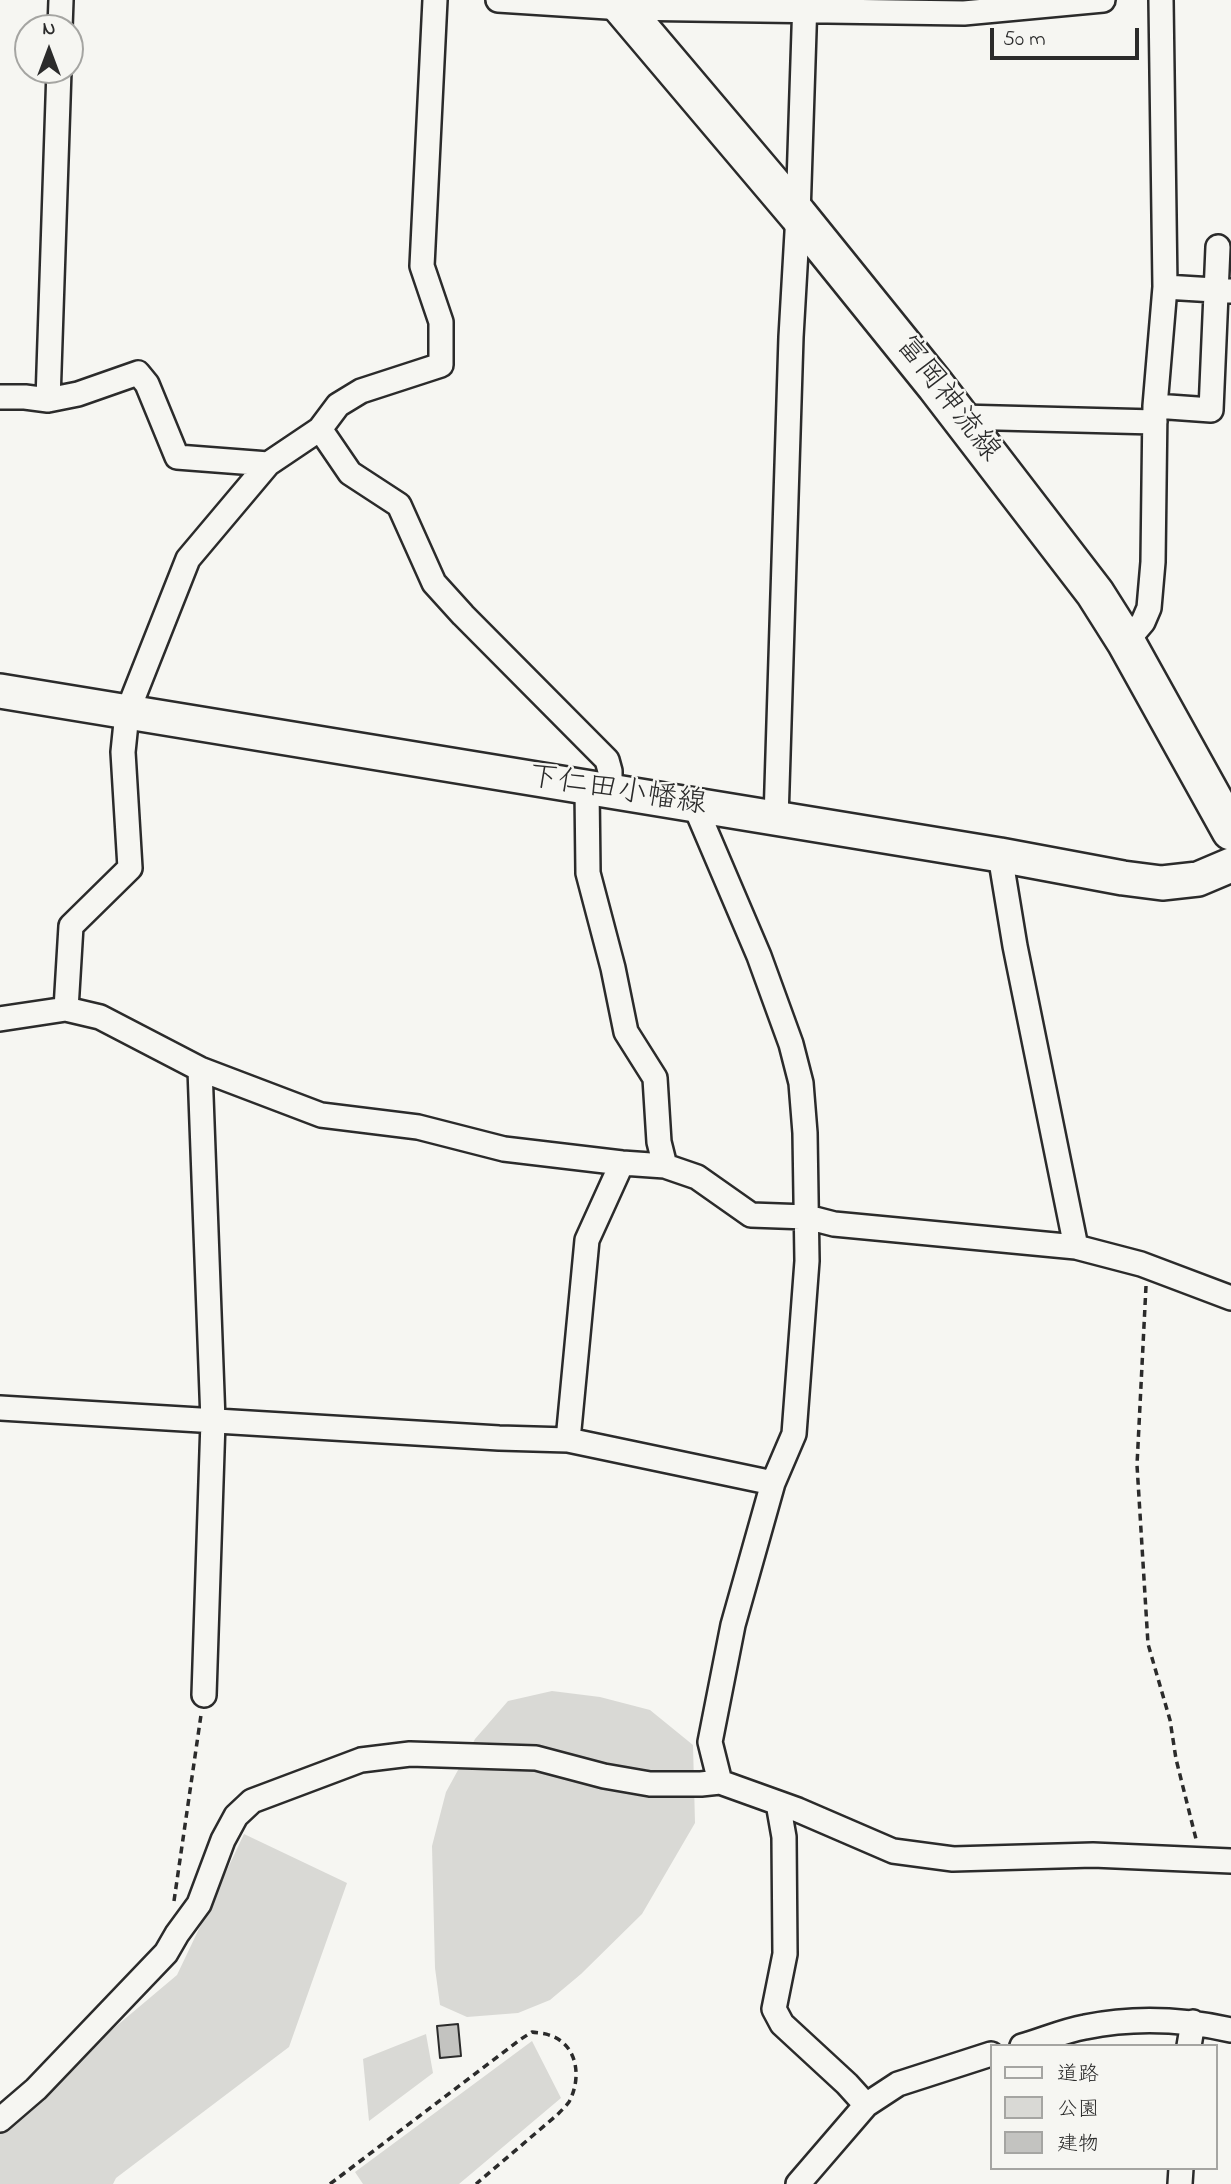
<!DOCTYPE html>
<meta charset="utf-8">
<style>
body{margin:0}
#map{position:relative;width:1231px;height:2184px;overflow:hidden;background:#f6f6f2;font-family:"Indie Flower","Klee One",sans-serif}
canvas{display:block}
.legend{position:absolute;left:990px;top:2044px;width:228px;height:126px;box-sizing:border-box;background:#f6f6f2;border:2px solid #a5a5a2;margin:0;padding:9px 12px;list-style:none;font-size:21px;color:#2b2b2b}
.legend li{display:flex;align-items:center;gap:14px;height:35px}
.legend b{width:35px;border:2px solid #a5a5a2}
.north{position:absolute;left:14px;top:14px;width:70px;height:70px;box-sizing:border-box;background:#f6f6f2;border:2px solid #a5a5a2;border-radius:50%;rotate:0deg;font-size:19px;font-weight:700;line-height:28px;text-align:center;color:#2b2b2b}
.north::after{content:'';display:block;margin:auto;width:24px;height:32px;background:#2b2b2b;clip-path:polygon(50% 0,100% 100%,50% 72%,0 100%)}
.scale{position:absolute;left:990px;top:28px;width:149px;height:32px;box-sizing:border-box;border:4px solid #2b2b2b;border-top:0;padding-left:9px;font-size:21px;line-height:24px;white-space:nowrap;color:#2b2b2b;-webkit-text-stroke:5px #f6f6f2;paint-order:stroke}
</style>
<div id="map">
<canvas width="1231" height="2184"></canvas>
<ul class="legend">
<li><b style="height:9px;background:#f6f6f2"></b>道路</li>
<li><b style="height:19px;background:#d9d9d5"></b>公園</li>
<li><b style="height:19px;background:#c3c3c0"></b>建物</li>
</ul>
<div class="north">N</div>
<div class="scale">50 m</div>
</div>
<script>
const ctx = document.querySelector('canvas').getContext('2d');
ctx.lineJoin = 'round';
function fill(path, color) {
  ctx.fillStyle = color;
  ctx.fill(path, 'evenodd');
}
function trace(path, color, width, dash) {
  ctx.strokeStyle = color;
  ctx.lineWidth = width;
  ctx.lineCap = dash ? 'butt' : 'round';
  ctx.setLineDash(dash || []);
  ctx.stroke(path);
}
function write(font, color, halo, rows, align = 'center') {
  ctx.font = font + ' "Indie Flower","Klee One",sans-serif';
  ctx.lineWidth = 5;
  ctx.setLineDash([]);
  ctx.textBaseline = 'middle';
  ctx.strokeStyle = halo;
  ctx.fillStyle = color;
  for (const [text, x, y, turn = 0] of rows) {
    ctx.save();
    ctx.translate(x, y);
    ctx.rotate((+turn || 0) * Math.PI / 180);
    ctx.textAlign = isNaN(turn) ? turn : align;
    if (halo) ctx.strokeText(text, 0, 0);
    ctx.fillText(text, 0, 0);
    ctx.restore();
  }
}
fill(new Path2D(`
 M552,1691L600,1697L650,1710L693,1745L695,1823L642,1914L581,1974L550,2000L518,2013L467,2017L440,2005L435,1968L432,1846L446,1792L475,1739L508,1701Z
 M244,1834L347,1883L289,2047L116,2178L113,2184H0V2124L177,1975Z
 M426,2034L433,2073L369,2121L363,2059Z
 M532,2041L561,2098L459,2184H363L355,2172Z`), '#d9d9d5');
const building = new Path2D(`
 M458,2024L461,2056L440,2058L437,2026Z`);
fill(building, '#c3c3c0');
trace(building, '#2b2b2b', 2);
const minor = new Path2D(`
 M498,0L623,8L964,13L1103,0
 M60,28L61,0
 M1165,287L1231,291
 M0,397H25L48,400L78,394L138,373L147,384L177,457L268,464
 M48,400L59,70
 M1155,406L1211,410L1218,247
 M960,417L1155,422
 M320,429L350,473L399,505L434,583L463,615L607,760L610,771V792
 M1126,642L1143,622L1149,608L1153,562L1155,406L1165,287L1161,0
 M587,788L588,873L613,968L626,1032L655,1078L659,1142L665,1166
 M695,806L759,956L791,1044L801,1083L805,1133L807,1261L794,1434L773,1483L733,1625L710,1742L720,1782
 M776,819L791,337L798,215L805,0
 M1000,855L1015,946L1076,1247
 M66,1009L71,926L130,868L123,752L127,713L188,559L268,464L320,429L338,405L361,391L441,365V322L422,266L435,0
 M0,1019L66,1009L100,1017L200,1069L321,1115L418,1127L504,1149L622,1163L665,1166L697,1177L751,1215L807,1217L834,1224L1076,1247L1141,1264L1231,1298
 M200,1069L213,1421L204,1695
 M0,1408L499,1438L568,1440L773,1483
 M568,1440L587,1240L622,1163
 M778,1803L784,1837L785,1954L774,2009L782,2024L847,2084L866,2105
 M1022,2046C1043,2040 1063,2031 1085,2027C1133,2017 1183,2019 1231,2030
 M1189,2046L1193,2022
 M0,2120L36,2089L166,1953L177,1934L199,1904L223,1840L236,1816L252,1801L361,1760L410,1754L536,1758L604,1776L650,1784H701L720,1782L798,1810L893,1851L953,1859L1093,1855L1231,1861
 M798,2184L866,2105L898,2084L991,2054
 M1180,2184L1181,2168`);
const secondary = new Path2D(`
 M0,691L1000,855L1123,878L1162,883L1198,879L1231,865`);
const primary = new Path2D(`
 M616,0L798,215L936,386L1095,593L1126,642L1231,831`);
trace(minor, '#2b2b2b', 28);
trace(secondary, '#2b2b2b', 38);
trace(primary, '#2b2b2b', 42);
trace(new Path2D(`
 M1146,1286L1137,1465L1148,1644L1170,1720L1176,1759L1196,1839
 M174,1901L201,1715
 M330,2184L521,2039L532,2032C537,2033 544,2033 549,2035C578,2044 582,2078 569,2102C566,2106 561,2111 557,2115L476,2184`), '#2b2b2b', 3.5, [7, 5]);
trace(minor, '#f6f6f2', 23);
trace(secondary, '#f6f6f2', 33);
trace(primary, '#f6f6f2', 37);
write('30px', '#2b2b2b', '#f6f6f2', [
 ["富岡神流線",946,400,52],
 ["下仁田小幡線",617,793,9]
]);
</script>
